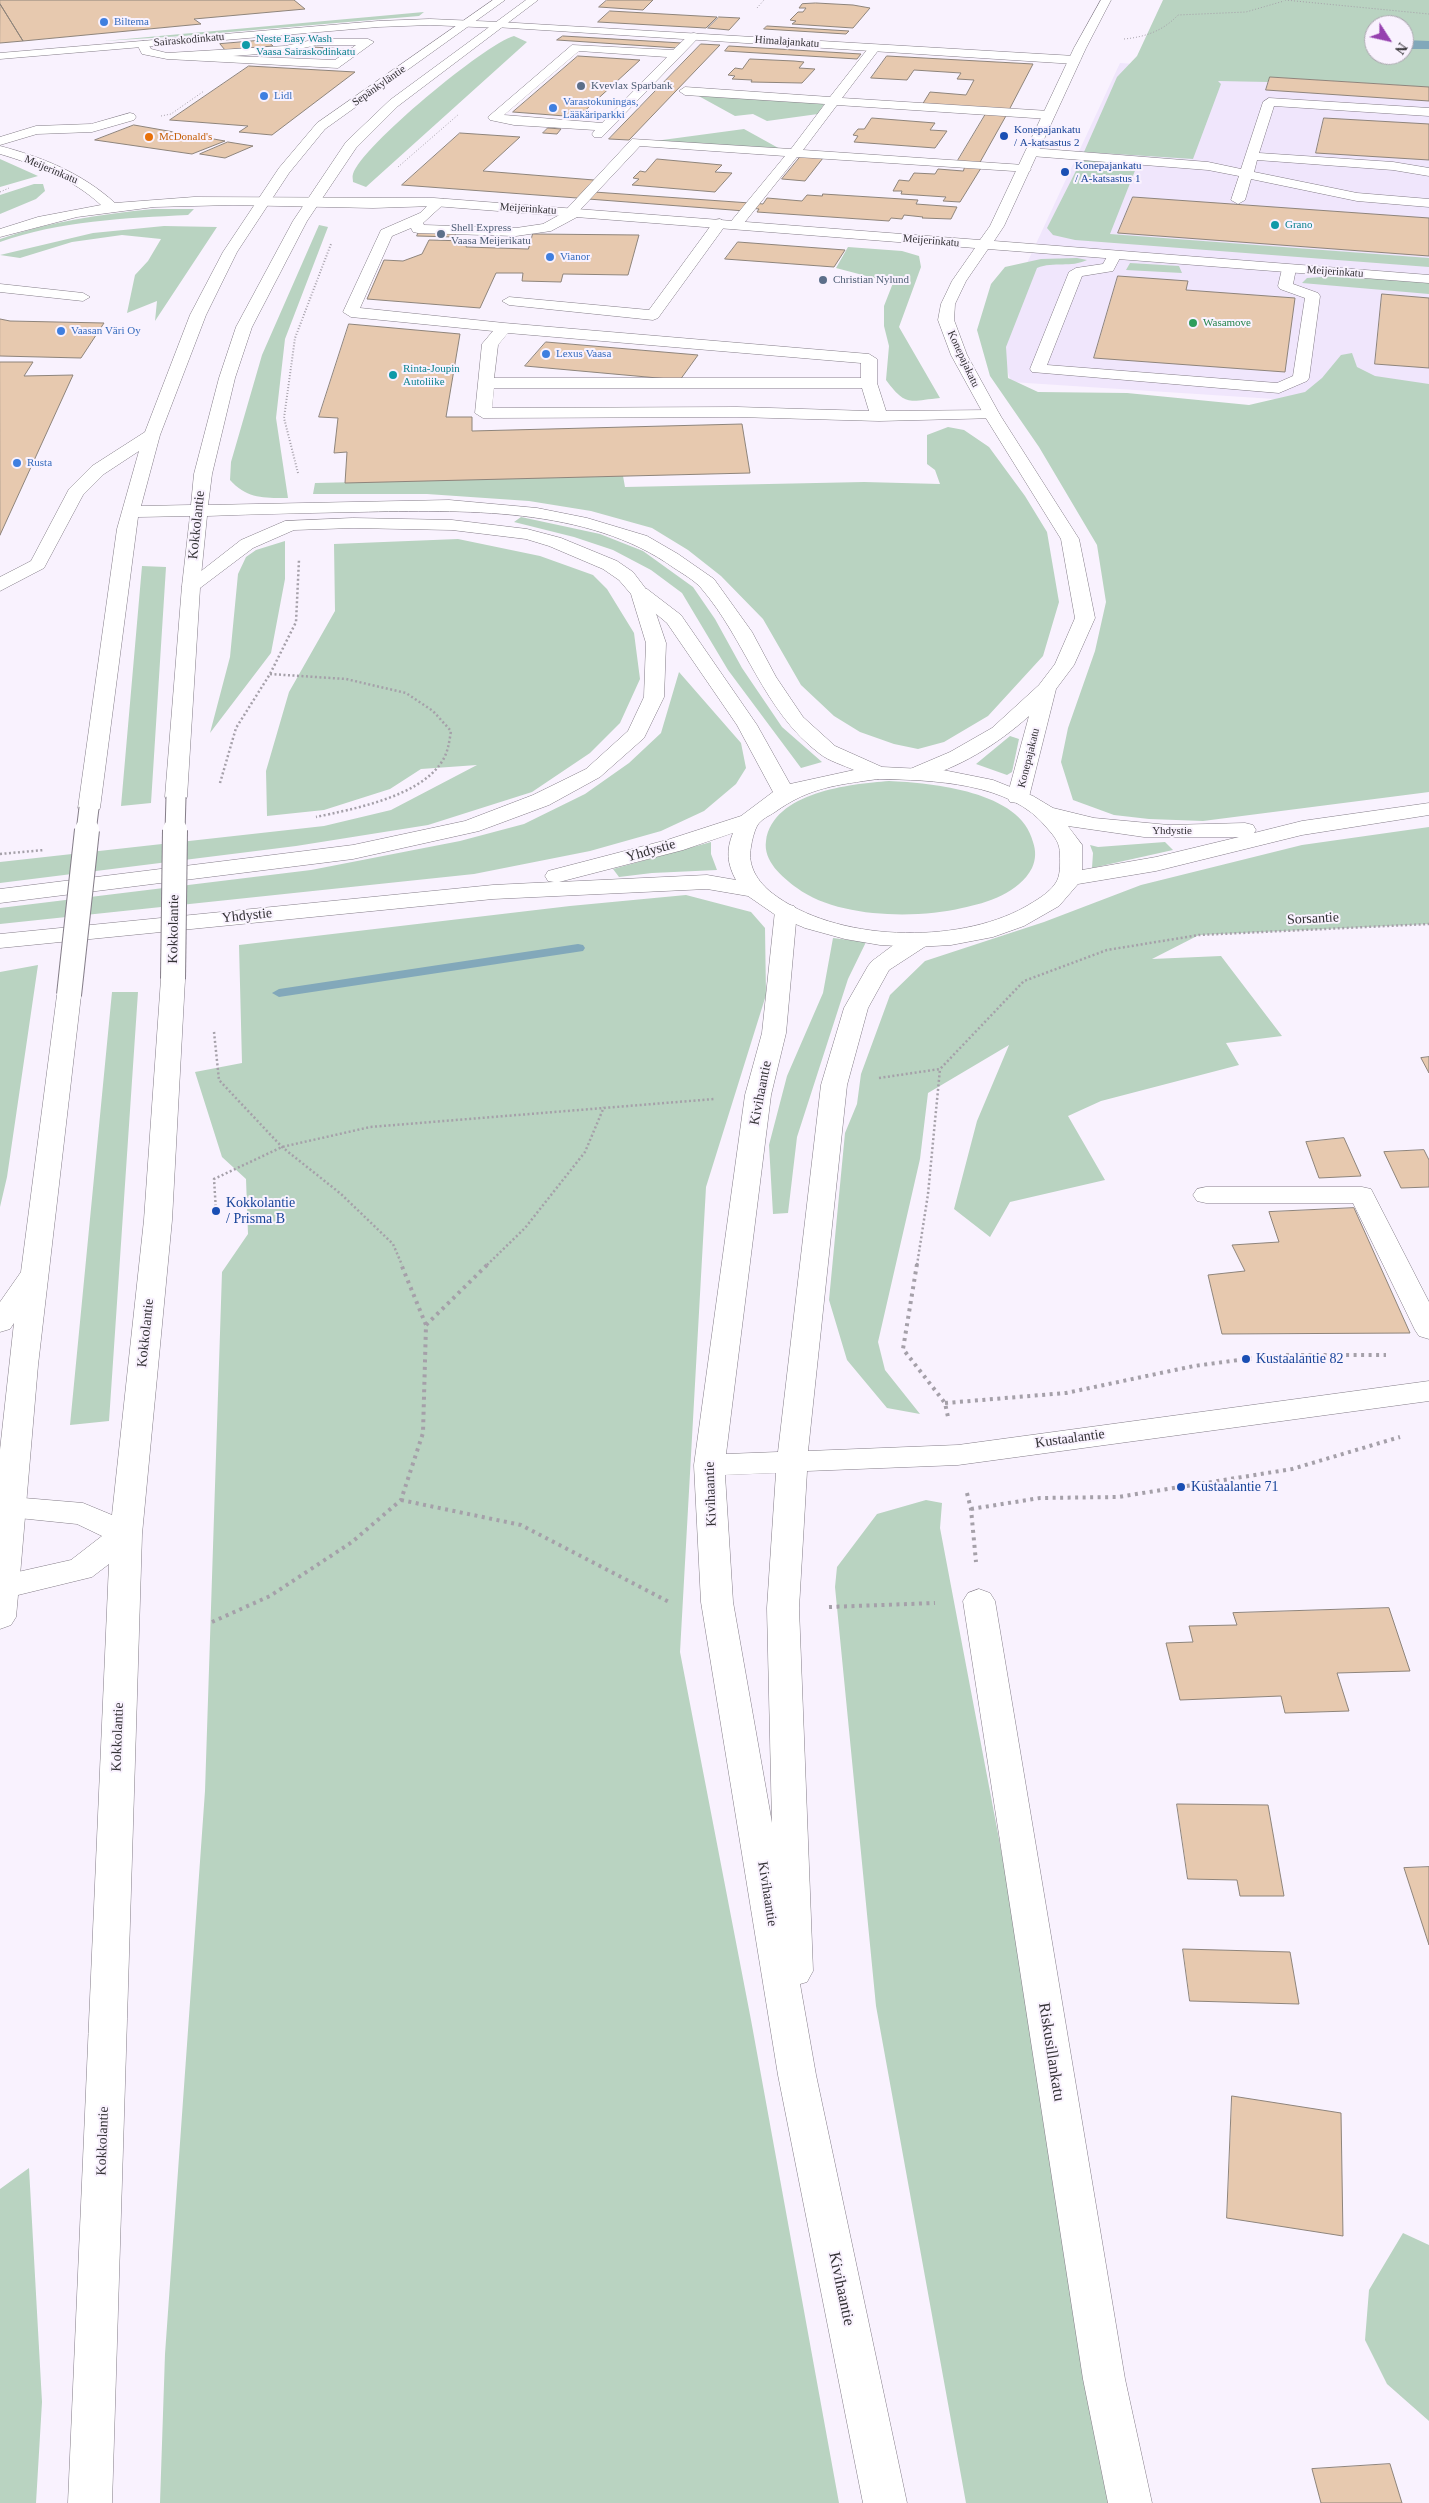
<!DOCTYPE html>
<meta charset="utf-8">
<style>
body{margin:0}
#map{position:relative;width:1429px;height:2503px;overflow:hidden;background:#f9f2fe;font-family:"Times New Roman",serif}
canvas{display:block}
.north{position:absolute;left:1364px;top:15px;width:50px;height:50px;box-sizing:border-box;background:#f9f2fe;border:1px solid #aaa5ae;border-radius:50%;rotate:125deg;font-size:14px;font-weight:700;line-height:20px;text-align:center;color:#333135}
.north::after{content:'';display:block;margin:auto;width:18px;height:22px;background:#9641af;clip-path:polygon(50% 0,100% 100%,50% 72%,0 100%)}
</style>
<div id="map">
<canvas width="1429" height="2503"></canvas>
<div class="north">N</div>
</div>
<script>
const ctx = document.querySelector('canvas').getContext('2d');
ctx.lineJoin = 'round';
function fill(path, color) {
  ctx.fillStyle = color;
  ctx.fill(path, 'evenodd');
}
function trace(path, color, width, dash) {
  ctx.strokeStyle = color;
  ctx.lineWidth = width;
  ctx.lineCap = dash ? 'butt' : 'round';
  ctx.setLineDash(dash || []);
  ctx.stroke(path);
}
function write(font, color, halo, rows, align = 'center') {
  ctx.font = font + ' "Times New Roman",serif';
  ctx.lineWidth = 4;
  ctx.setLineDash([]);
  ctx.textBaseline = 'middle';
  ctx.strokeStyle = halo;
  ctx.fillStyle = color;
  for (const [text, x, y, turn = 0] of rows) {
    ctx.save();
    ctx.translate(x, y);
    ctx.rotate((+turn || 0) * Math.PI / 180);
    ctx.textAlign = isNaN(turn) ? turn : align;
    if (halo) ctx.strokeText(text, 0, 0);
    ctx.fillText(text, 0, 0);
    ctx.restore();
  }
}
fill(new Path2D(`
 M1120,63L1429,84V409L1011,382L995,332Z`), '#f0e6fc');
fill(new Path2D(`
 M1163,0H1429V87L1270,77L1268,82L1218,81L1221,84L1193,159L1084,152L1117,77L1137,56ZM1374,25H1404V55H1374Z
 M424,12L419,16L183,36L104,41Z
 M514,36L527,42L366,187L353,182C353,179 352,177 353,174C362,146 485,44 514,36Z
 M695,94L820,102L824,104L818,114L767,121L753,114L735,116Z
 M744,129L782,150L655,141Z
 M0,159L38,176L0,187Z
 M1082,159L1138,163L1110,234L1429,258V267L1075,240L1053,235L1047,228Z
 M34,184H43L45,191L36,199L0,214V195Z
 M153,209H194L188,215C126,218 59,221 0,242V239C49,222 101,214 153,209Z
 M319,225L328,227L285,339L276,418L288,498C264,498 247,499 230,480L231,462L262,355Z
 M164,226L217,227L155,321L157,301L127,313L135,275L148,261L161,239L122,235L72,242L20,258L0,255L93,233Z
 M848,247L902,251L919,256L921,267L899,327L940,398C909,401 906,407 886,380L889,346L884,326V306L893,283L836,268Z
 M1077,258L1087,260C1071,268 1054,261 1037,268L1006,347L1008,378L1038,392L1127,393L1249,405L1305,392L1322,378L1341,355L1352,353L1357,367L1375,376L1429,384V792L1203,821L1149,819L1114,815L1073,800L1061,762L1068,728L1095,651L1106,602L1097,545L1039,447L990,376L977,330L991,284L1005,267L1041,259Z
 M1130,263L1179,266L1182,273L1126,270Z
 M1337,276L1429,283V294L1302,283L1307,278Z
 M948,427L964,430L989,447L1025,496L1047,532L1059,602L1043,656L988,716L944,742L918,749L894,744L860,732L834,716L801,685L763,619L721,576L688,550L652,528L591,511L529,501L427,494H313L315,483L623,476L625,487L864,482L940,484L935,470L927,464V435Z
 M521,517L600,534L643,551L693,587L715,619L742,668L782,727L822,762L801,768L728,670L682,593L651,570L613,550L574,537L514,522Z
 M458,539L540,556L593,575L607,589L634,633L640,679L620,723L590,753L532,792L428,825L296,846L0,883V862L324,826L391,810L477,765L421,769L390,789L324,810L267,816L266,771L289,692L335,611L334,544Z
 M285,541V579L271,653L210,733L230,657L238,574L246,557L256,550Z
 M142,566L166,567L151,803L121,806Z
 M679,672L741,743L746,768L736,784L704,811L661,831L590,851L474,874L0,924V908L311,870L460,841L524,824L585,794L629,763L661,733Z
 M1010,736L1019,739L1012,772L1007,775L976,764Z
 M889,781C932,783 1021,791 1033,842C1036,851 1036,859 1032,868C1019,893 987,903 962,908C916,919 837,918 797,888C782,877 763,861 766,841C773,792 850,784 889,781Z
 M1429,827V924L1199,935L1152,959L1221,956L1282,1036L1226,1043L1239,1065L1101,1101L1068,1116L1105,1180L1010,1202L990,1237L954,1209L977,1121L1009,1045L928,1093L920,1159L878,1342L885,1370L920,1414L887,1408L847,1360L829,1300L845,1133L857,1104L861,1074L890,995L925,961L1044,922L1141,885L1302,845Z
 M711,842V854L717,870L652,873L619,877L613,869Z
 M1165,842L1173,850L1092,868L1093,853L1090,845L1098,847Z
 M686,895L751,912L765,928L766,995L706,1187L680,1652L751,2020L839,2503H160L165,2354L205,1791L222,1272L248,1234L246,1179L222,1157L195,1072L242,1063L239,945L570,906Z
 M833,938L866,942L848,979L797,1137L788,1213L773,1214L769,1145L787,1076L823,993Z
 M38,965L7,1177L0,1207V972Z
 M112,992H138L109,1421L70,1425Z
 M926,1500L942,1503L940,1528L1125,2503H966L876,2006L835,1587L837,1567L877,1514Z
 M29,2168L42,2402L36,2503H0V2189Z
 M1403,2233L1429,2245V2421L1387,2384L1365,2340L1369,2290Z`), '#b9d3c1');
fill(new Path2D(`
 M1404,40L1429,41V49H1404Z`), '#82a8ba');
fill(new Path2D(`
 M578,944L583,945L585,948L583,951L279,997L272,993L279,989Z`), '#82a8ba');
const building = new Path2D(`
 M0,0H294L305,9L194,19L201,24L23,41L0,4Z
 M607,0H653L643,10L599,7Z
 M816,3L853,5L870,8L853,28L792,24L796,21L790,20L798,12H803L806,8H799L802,4Z
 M0,4L23,41L0,43Z
 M610,11L717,17L706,28L598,22Z
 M719,17L740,18L729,30L708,28Z
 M767,26L849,31L846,34L764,29Z
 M563,36L682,43L677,48L557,40Z
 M266,40L273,46L225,50L220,44Z
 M701,44L720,45L629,140L609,139Z
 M729,46L861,54L857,59L725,51Z
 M314,47L344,49L335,56L304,54Z
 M578,56L640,60L578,117L513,112Z
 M887,56L1033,64L1009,110L922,105L930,92L966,95L974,80L957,79L961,73L914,70L907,80L871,78Z
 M750,59L794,61L804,62L799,68L815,69L802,83L751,82L752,80L732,79L735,76L728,75L735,68L742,69Z
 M249,66L355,72L272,135L239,132L248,126L170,120Z
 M1270,77L1429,87V101L1266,90Z
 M987,112L1007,114L979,164L957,162Z
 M872,118L935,123L930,130L947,131L935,148L854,142L858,136L853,135L858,129H864Z
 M1324,118L1429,124V160L1316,153Z
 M134,125L225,141L192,154L95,140Z
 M548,128L561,129L557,134L543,133Z
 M460,133L520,137L483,171L594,180L577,198L402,185Z
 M228,142L253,146L225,158L200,154Z
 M801,156L823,158L805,181L782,179Z
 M657,159L722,165L715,172L732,173L715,192L632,185L639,179L633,178L640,171L645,172Z
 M965,167L981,168L960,202L943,201L946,197L901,194L902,191H893L899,180L909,181L914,173L935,174L938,169L963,171Z
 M594,192L750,203L745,211L588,199Z
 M823,194L918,200L916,204L957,207L951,219L922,218L923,217L904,215L902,219L891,218L889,221L757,212L759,209L750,208L753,203L763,204L767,198L802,201L807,195L822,196Z
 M1133,197L1429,218V256L1118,233Z
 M421,227L459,228L454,237L417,236Z
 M533,234L639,235L628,275L563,274L561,282L522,281L523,273H496L480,308L367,299L384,260L403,261L422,254L429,240L468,241L466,247L528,249Z
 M738,242L845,250L834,267L725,259Z
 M1118,276L1188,281L1186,290L1295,298L1285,372L1094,358Z
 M1382,294L1429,298V368L1375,364Z
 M0,319L10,321L104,323L81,358L0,356Z
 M349,324L460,334L446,417H472V431L742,424L750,473L345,483L347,452L334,453L338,418L319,417Z
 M546,342L698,355L680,380L525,366Z
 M0,362H33L24,376L73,375L0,535Z
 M1429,1057V1073L1421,1058Z
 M1344,1138L1361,1176L1319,1178L1306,1142Z
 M1424,1150L1429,1160V1187L1401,1188L1384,1152Z
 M1354,1208L1410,1333L1222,1334L1208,1275L1245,1271L1232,1245L1279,1242L1269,1212Z
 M1389,1608L1410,1671L1337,1673L1349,1711L1285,1713L1281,1696L1180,1700L1166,1643L1193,1642L1189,1626L1237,1625L1233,1613Z
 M1177,1804L1268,1805L1284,1896H1240L1237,1880L1188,1879Z
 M1429,1867V1945L1404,1868Z
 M1183,1949L1290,1952L1299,2004L1190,2001Z
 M1232,2096L1341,2113L1343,2236L1227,2218Z
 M1390,2464L1402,2503H1321L1312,2469Z`);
fill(building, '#e7c9af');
trace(building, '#8e847b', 1);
const lane = new Path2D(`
 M694,33L698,34V38L602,137H594L592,134L595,130L514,125L490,120L488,117L572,45L673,50L690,34ZM579,51L667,57L602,123L504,115Z
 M317,39H368L374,42L338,68L167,59L142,54L137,44L143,41L147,42L151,49L167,53L285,46ZM317,45H356L335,60L233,56L285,52Z
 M874,45L880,48L842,98L1049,111L1055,115L1049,119L837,105L803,150L1024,165L1031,169L1029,172L797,157L740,228L735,229L728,225L785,156L640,146L579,211V216L551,231L516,236L418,233L413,232L411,228L392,236L360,308L504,323L869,354L877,359V383L886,411L992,410L998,412L1000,415L998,418L879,421L737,417L483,418L475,413L482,344L493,331L351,317L343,312L381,230L420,213L434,199H444L446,202L423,223L424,225L516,228L543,224L563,213L632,139L791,149L825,104L685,95L679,91L685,87L830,97L870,46ZM508,333L861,363V378H494L498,345ZM494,388H862L869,411L737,407L492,408Z
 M1269,98L1429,108V116L1274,106L1259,153L1393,162L1429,168V176L1393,170L1257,160L1254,172L1357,193L1429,199V207L1357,201L1251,179L1245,200L1238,204L1231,200L1239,176L1208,170L1031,156L1025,152L1031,148L1208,162L1241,169L1263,102Z
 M130,113L134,114L136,117L134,120L92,132L37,134L0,145V137L36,126L91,124Z
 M720,219L727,223L658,318L653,320L509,305L502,301L509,297L649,310L715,220Z
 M1114,252L1121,256L1113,271L1082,276L1047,365L1277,383L1293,376L1305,298L1280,289L1278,286L1282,269L1289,265L1296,269L1293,284L1318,293L1320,296L1309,378L1307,381L1279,393L1032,372L1030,369L1069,272L1076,268L1103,264L1109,253Z
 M0,284L83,293L90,297L83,301L0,292Z
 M1206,1187H1362L1371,1189L1429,1302V1339L1419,1336L1415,1330L1353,1203H1206L1197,1201L1193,1195L1197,1189Z`);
const street = new Path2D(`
 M499,22L1075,56L1081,60L1075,64L495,27V23Z
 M979,1589L990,1593L995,1601L1125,2379L1152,2503H1108L1083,2379L963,1601L968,1593Z`);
const secondary = new Path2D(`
 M1101,0H1111L1086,48L1004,226L994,241L1429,275V283L988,249L966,281L955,304L954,320L967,355L1000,415L1079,539L1095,618L1074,665L1056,689L1029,797L1026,802L1018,803L1010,802L1007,797L1029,716C998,744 958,769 917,779L910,777L906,773L910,769L950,752L992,728L1039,685L1055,664L1075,618L1061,539L984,415L951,355L938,320L941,304L952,281L975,248L434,206L373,208L233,205L154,207L77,217L0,237V229L38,217L101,205C73,179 37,165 0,154V146C42,157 82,173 115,203L194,197L434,198L980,240L990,226L1074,48Z
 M430,19L499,22L505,25L499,28L430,25L378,27L0,59V53L378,21Z
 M786,904L794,906L797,911L786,1033L771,1095L726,1454L778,1452L821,1085L844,1008L868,966L872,961C888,950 909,929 929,934L933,939L929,944L889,970L868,1008L847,1085L808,1451L958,1445L1429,1381V1401L958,1465L807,1471L799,1608L813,1971L807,1982L800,1984L816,2075L907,2503H863L778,2075L701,1602L694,1465L745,1095L762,1033L775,911L778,906ZM776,1473L767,1608L772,1823L733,1602L725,1475Z`);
const primary = new Path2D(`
 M493,0H505L325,129L289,173L237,252L206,315L160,435L141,506L191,505L194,474L219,378L236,327L293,221L346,142L390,100L526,0H538L398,106L356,148L307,221L252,327L235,378L212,474L208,505L449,500L537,508L587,518L647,536L678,554L714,579L752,632L776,677L803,717L835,746L882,767L943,770L993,780L1033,796L1053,808L1094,818L1169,825L1245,823L1253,825L1256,830L1254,833L1302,821L1429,803V815L1302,835L1156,871L1078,884L1059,906L1024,926L993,937L951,945L916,947L880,945L845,939L805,928L777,916L748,896L707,889L493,899L0,948V934L493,885L554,882L548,881L545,876L548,871L667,840L741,816L773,792L737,725L667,623L631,593L633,589H647L681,615L757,725L790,784L854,770C843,765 829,761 820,754C763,711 746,640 701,588C694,580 683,574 674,568C588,506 461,510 359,512C308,513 258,514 207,516L200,586L198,590H184L182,586L190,516L138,517L100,808L97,813L89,814L81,813L78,808L117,529L139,451L104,474L83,495L44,568L0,591V577L31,561L69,489L92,466L145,432L190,315L223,252L279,168L317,123ZM878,779C932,780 1011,782 1047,828C1055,837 1060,843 1060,855C1060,864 1061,876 1055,884C1048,894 1035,901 1025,907C957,945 835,942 772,893C758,882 747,866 751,847C752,840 754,832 757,826C761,819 769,816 775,812C810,787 837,785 878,779ZM1068,826L1144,837H1239L1156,857L1082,870V845ZM733,833C726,850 727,864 736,880L707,875L559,882L683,850Z
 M69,988L78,990L81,995L38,1365L19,1587L14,1595L0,1598V1450L14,1323L10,1329L0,1332V1302L21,1272L57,995L60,990Z`);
const highway = new Path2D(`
 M353,518L452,520L527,529L561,538L617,561L633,572L649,593L666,643L664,697L644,738L600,777L549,805L479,831L353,859L0,903V889L353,845L465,821L533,795L586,769L628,731L644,697L646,643L631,594L619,580L603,569L549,546L526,539L452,530L353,528L294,530L253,548L200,588L187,797L184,802L176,803L168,802L165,797L182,586L241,540L285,521Z
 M173,972L181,974L185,979L172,1220L142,1534L112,2503H68L109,1564L92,1577L18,1595L16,1617L11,1625L0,1629V1576L71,1560L102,1536L77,1524L9,1517L0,1518V1496L83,1503L112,1515L144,1220L161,979L165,974Z`);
trace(lane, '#847d88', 1);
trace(street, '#847d88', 1);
trace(secondary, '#847d88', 1);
trace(primary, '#847d88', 1);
trace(highway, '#847d88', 1);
trace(new Path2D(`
 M1285,0L1429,14
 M757,8L764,0
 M1124,39C1145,37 1163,31 1178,15L1246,12L1284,1
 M161,116L171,114L204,91
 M398,167L459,114
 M0,192L9,188`), '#a5a0a9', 1, [1, 2]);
trace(new Path2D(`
 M298,473L284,418L295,338L331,244`), '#a5a0a9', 2, [1, 2]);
trace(new Path2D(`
 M270,674L346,679L406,693L433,711L451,731C449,743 448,753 441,763C418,797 353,809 316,817
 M220,783L236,728L270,674L296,622L299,560
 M0,854L44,850
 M214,1032L219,1080L282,1147L341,1194L393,1244L402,1265
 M879,1078L940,1069L1024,981L1107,950L1199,935L1429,924
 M216,1211L214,1179L282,1147L370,1127L714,1099
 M487,1265L525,1228L585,1152L604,1107
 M917,1265L928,1194L940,1069`), '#a5a0a9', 2.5, [2, 2.5]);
trace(new Path2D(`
 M917,1264L903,1349L945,1403L948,1417
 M426,1325L488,1264
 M945,1403L1066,1393L1194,1366L1246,1359L1287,1355H1386
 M967,1493L971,1509L976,1562
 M401,1500L521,1525L671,1603
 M971,1509L1040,1498L1118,1497L1292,1469L1400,1437
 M829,1607L935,1603
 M212,1622L270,1596L352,1542L401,1500L423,1433L426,1325L401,1264`), '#a5a0a9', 4, [3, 4.5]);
fill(lane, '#fff');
fill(street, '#fff');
fill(secondary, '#fff');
fill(primary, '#fff');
fill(highway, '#fff');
const primaryBridgeFar1 = new Path2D(`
 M86,832L89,808`);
const primaryBridge = new Path2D(`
 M69,995L87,830`);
const highwayBridgeFar1 = new Path2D(`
 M175,832L176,797`);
const highwayBridge = new Path2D(`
 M173,979L175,830`);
trace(primaryBridgeFar1, '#847d88', 21, []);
trace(primaryBridge, '#847d88', 26, []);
trace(highwayBridgeFar1, '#847d88', 21, []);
trace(highwayBridge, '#847d88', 26, []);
trace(primaryBridgeFar1, '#fff', 19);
trace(primaryBridge, '#fff', 24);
trace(highwayBridgeFar1, '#fff', 19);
trace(highwayBridge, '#fff', 24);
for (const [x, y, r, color] of [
 [104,22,5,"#3f7fe0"],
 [246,45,5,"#0f9aa8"],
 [581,86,5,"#5c6f8a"],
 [264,96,5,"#3f7fe0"],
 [553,108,5,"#3f7fe0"],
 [1004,136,5,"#1a4fb4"],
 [149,137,5,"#e8710a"],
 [1065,172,5,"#1a4fb4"],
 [1275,225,5,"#0f9aa8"],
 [441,234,5,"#5c6f8a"],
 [550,257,5,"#3f7fe0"],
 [823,280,5,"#5c6f8a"],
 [1193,323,5,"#2e9e5b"],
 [61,331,5,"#3f7fe0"],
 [546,354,5,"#3f7fe0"],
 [393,375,5,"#0f9aa8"],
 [17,463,5,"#3f7fe0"],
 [216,1211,5,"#1a4fb4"],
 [1246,1359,5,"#1a4fb4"],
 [1181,1487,5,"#1a4fb4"]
]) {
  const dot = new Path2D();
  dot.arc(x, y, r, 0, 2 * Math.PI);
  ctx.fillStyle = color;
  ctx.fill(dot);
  trace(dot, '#f9f2fe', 2);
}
write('11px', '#366cbe', '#f9f2fe', [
 ["Biltema",114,22],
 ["Lidl",274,96],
 ["Varastokuningas,",563,102],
 ["Lääkäriparkki",563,115],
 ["Vianor",560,257],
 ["Vaasan Väri Oy",71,331],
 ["Lexus Vaasa",556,354],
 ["Rusta",27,463]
], 'left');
write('11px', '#0d838f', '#f9f2fe', [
 ["Neste Easy Wash",256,39],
 ["Vaasa Sairaskodinkatu",256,52],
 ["Grano",1285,225],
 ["Rinta-Joupin",403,369],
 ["Autoliike",403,382]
], 'left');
write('11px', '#333135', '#f9f2fe', [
 ["Sairaskodinkatu",189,40,-5],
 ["Himalajankatu",787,42,4],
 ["Sepänkyläntie",379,86,-35],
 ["Meijerinkatu",51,170,23],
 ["Meijerinkatu",528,209,4],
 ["Meijerinkatu",931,241,5],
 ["Meijerinkatu",1335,272,4],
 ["Konepajakatu",963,359,65],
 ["Konepajakatu",1029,758,-76],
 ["Yhdystie",1172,831]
]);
write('11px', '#4e5e75', '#f9f2fe', [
 ["Kvevlax Sparbank",591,86],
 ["Shell Express",451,228],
 ["Vaasa Meijerikatu",451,241],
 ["Christian Nylund",833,280]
], 'left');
write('11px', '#164399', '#f9f2fe', [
 ["Konepajankatu",1014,130],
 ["/ A-katsastus 2",1014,143],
 ["Konepajankatu",1075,166],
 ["/ A-katsastus 1",1075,179]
], 'left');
write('11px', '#c56008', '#f9f2fe', [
 ["McDonald's",159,137]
], 'left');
write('11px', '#27864d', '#f9f2fe', [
 ["Wasamove",1203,323]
], 'left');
write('14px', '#333135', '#f9f2fe', [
 ["Kokkolantie",197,525,-84],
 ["Yhdystie",651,851,-16],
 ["Yhdystie",247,916,-6],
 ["Sorsantie",1313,919,-3],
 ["Kokkolantie",174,929,-89],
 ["Kivihaantie",761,1093,-79],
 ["Kokkolantie",146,1333,-84],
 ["Kustaalantie",1070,1439,-8],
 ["Kivihaantie",711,1494,-92],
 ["Kokkolantie",118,1737,-88],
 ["Kivihaantie",767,1894,81],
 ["Kokkolantie",103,2141,-88]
]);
write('14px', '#164399', '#f9f2fe', [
 ["Kokkolantie",226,1203],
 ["/ Prisma B",226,1219],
 ["Kustaalantie 82",1256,1359],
 ["Kustaalantie 71",1191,1487]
], 'left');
write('16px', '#333135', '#f9f2fe', [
 ["Riskusillankatu",1051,2052,81],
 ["Kivihaantie",841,2289,78]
]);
</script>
